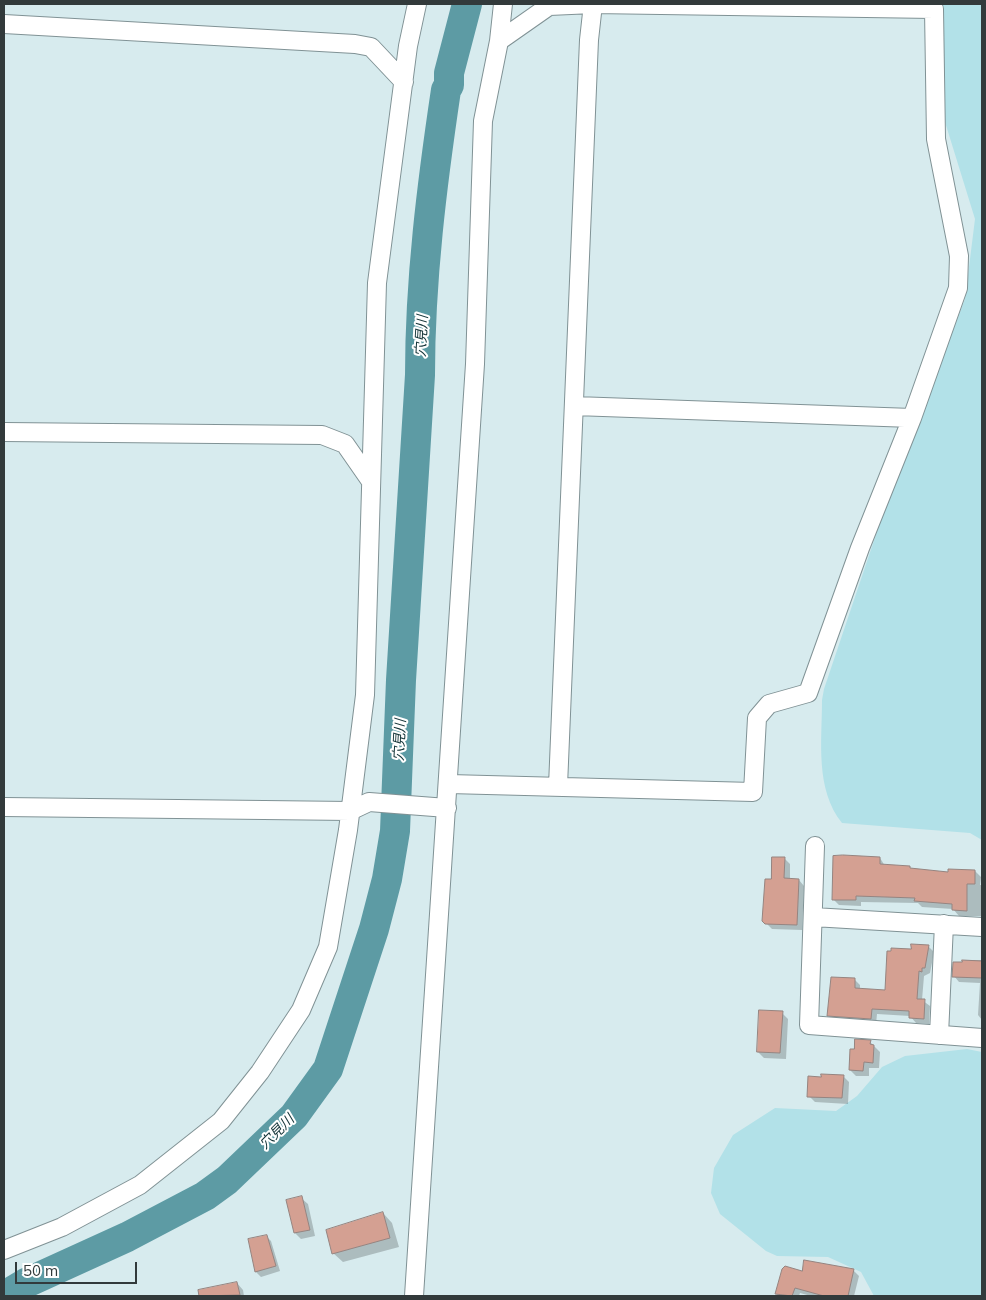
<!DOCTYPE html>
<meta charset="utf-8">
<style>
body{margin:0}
#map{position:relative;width:986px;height:1300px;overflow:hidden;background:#d7ebee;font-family:Mulish,sans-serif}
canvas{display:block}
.frame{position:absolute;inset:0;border:5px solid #323a3b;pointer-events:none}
.scale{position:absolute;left:15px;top:1262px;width:122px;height:22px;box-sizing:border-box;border:2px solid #323a3b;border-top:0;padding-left:6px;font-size:15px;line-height:18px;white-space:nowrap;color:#323a3b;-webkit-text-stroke:4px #fff;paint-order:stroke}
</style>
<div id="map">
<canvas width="986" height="1300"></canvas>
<div class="frame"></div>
<div class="scale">50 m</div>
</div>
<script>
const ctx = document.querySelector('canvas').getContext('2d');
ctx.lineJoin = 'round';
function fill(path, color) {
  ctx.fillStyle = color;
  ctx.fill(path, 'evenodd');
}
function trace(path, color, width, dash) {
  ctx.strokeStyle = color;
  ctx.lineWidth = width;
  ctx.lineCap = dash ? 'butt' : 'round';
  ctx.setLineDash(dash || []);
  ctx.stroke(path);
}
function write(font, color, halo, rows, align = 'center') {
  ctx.font = font + ' Mulish,"Noto Sans JP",sans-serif';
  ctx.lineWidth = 4;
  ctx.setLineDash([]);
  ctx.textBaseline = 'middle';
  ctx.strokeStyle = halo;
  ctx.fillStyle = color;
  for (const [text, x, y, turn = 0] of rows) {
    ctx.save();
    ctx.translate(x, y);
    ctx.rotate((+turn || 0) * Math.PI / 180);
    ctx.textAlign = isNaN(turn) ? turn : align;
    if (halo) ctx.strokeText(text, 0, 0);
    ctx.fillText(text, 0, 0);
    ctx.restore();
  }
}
fill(new Path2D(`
 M945,4H982V840L970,833L842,823C815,789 822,742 822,700L824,689L892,487L965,299L975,219L945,122L943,5Z
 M967,1049L982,1052V1296H874L861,1272L828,1257L777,1256L766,1251L720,1214L711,1193L714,1168L733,1135L775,1108L836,1111L857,1096L882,1067L905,1056Z`), '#b2e1e8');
fill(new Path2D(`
 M880,858L885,866L912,870L949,874L975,871L981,877L980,885H982V916H959L953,909L922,907L918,903L861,902V906L839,905L833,899Z
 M785,859L790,864V879L799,880L804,886L802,930L772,929L764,921L772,880Z
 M928,946L934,952L930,973L924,976L922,1000L930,1006L929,1024L916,1023L910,1016L877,1014L876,1024L834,1021L828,1015L854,979L860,985V990L886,992L912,950Z
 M963,960H982V1020L978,1015L980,983L959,982L954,976Z
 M782,1013L788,1019L786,1059L764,1058L758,1052Z
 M870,1042L880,1052L879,1068H869V1076H856L850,1070Z
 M843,1076L849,1082L848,1104L815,1102L809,1096Z
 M301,1198L308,1204L315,1236L301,1239L295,1233Z
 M383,1213L392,1223L399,1247L343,1262L333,1253Z
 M266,1236L271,1241L280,1271L261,1277L256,1272L250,1240Z
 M853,1270L859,1276L854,1296H811L800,1293L799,1296H779L776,1294L803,1273Z
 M237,1283L243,1290L244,1296H214L212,1289Z`), '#0003');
trace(new Path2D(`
 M4,1296L26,1283L127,1237L205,1196L227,1180L294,1116L328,1069L374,929L387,879L395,831L401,680L420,375C420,279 432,184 446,90L449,85V73L467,4`), '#5d9ba4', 30);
const building = new Path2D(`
 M843,855L880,857V864L910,866V868L948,872V869L975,870V884H967V911L952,910V904L914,901L915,898L856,896V900H832L833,856Z
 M772,857H785L784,878L799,879L797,925L765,924L762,921L765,879H771Z
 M911,944L929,945L925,968H922V972L919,971L917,999H925L924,1019L909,1018V1011L872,1009L871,1019L827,1016L831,977L855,978V988L885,990L887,951H891V948L911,949Z
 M962,960L982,961V978L952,977L953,962H962Z
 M759,1010L783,1011L780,1053L757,1052Z
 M855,1039L871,1040L870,1044L874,1045L873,1063L864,1062L863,1071L849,1070L850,1049H854Z
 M821,1074L844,1075L842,1098L807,1097L808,1076L821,1077Z
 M302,1196L310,1230L294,1233L286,1200Z
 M383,1212L390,1238L332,1254L326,1230Z
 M267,1235L276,1266L255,1272L248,1239Z
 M804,1260L854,1269L848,1296H824L795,1288L792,1296L775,1294L782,1269L785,1266L802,1271Z
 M237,1282L240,1295L199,1296L198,1290Z`);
fill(building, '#d4a092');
trace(building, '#958480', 1);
const minor = new Path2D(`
 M4,24L355,44L371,47L404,82
 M575,406L912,418
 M4,432L322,435L345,444L370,480
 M449,784L753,792L757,718L769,704L808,693L860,548L912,418L958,288L959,256L936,139L934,9L593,4L549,6L499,41
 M558,786L589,40L593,4
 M4,807L350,811L369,802L447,808
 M815,846L809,1025L982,1038
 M813,917L982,927
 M939,1035L944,924
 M4,1250L62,1227L140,1185L221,1121L260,1072L301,1010L328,947L348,830L365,695L377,283L408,46L417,4
 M414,1296L475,364L483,121L499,41L503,4`);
trace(minor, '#809295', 20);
trace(minor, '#fff', 18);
write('italic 14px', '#103135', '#fff', [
 ["穴見川",422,336,-87],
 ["穴見川",400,740,-87],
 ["穴見川",277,1132,-45]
]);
</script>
